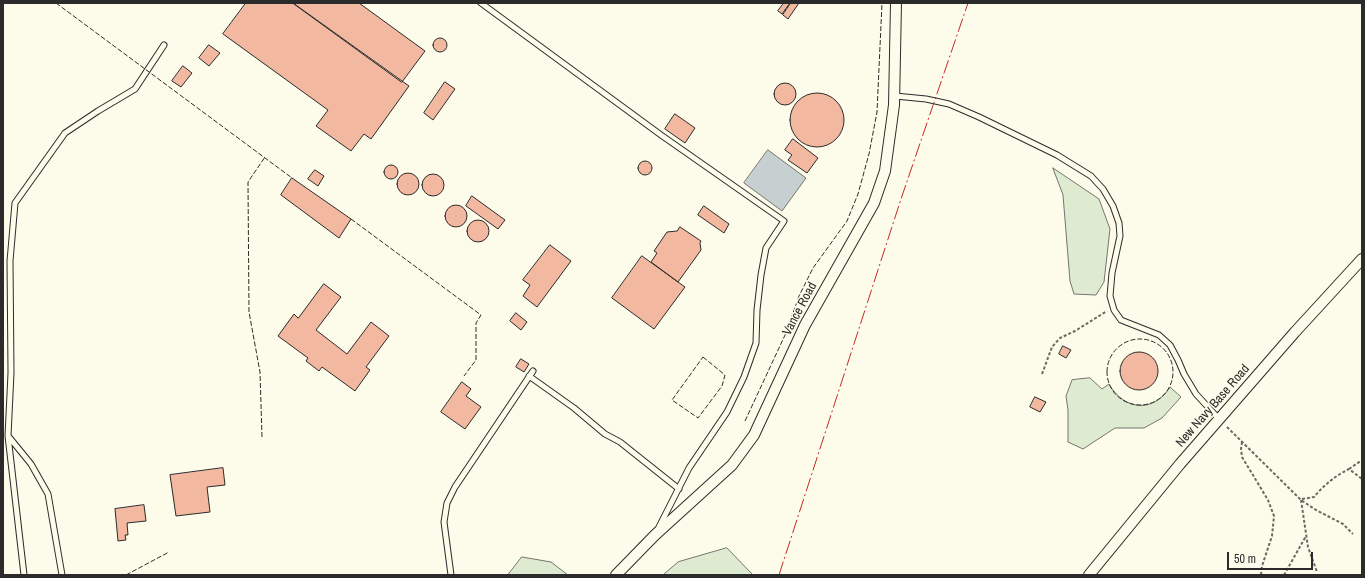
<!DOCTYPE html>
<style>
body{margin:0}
#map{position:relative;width:1365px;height:578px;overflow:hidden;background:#fdfbea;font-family:"Archivo Narrow",sans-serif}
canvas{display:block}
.frame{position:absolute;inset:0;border:4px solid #2b2b2b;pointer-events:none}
.scale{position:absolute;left:1227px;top:552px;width:86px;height:18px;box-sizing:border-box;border:2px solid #2b2b2b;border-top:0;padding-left:5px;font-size:12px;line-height:14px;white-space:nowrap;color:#2b2b2b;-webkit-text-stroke:3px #fdfbea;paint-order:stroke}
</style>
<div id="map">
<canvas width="1365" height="578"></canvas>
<div class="frame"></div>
<div class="scale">50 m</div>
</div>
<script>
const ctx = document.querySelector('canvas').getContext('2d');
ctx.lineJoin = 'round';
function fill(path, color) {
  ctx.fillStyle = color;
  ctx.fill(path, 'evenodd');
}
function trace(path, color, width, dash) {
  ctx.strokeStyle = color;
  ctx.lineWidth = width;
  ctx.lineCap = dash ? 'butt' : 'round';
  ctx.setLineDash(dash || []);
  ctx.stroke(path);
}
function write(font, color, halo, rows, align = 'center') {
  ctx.font = font + ' "Archivo Narrow",sans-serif';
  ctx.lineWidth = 3;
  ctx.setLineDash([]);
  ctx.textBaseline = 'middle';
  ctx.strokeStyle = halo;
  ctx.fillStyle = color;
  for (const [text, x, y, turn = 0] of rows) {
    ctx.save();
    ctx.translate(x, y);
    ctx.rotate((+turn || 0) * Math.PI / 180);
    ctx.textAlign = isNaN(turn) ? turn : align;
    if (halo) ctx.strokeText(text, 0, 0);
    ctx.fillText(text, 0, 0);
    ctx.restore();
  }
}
const green = new Path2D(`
 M1053,168L1099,199L1110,229L1104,282L1096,295L1074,294L1070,281L1063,195Z
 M1090,378L1102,389L1109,384C1124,410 1153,414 1170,387L1181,397L1162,418L1144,428H1115L1083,449L1068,442V410L1066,396L1072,380Z
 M727,548L753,575H663L678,562Z
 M522,557L551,562L568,575H508Z`);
fill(green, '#deebd1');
trace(green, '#74746e', 1);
const water = new Path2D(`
 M768,150L806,178L782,211L744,183Z`);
fill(water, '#c7d0d0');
trace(water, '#74746e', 1);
const building = new Path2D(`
 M246,3H293L409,86L371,139L364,134L351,151L316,126L328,110L223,34Z
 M293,3H359L425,51L402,82Z
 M784,3H790L782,14L778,11Z
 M791,3H799L788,19L783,15Z
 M433 45a7 7 0 1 1 14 0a7 7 0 1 1-14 0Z
 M209,45L220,53L209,66L199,58Z
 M183,66L192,73L181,87L172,81Z
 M445,82L455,89L433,120L424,113Z
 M774 94a11 11 0 1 1 22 0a11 11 0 1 1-22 0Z
 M790 120a27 27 0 1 1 54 0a27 27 0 1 1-54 0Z
 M675,114L695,128L685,143L665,129Z
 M793,139L818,158L807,173L788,160L792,155L785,150Z
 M638 168a7 7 0 1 1 14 0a7 7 0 1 1-14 0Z
 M384 172a7 7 0 1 1 14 0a7 7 0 1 1-14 0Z
 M315,170L324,176L318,186L308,179Z
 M397 184a11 11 0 1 1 22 0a11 11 0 1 1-22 0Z
 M422 185a11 11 0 1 1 22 0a11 11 0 1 1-22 0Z
 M292,178L351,219L339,238L281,195Z
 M472,196L505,220L498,229L466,206Z
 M445 216a11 11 0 1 1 22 0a11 11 0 1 1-22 0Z
 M704,206L729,224L724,233L698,215Z
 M467 231a11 11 0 1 1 22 0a11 11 0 1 1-22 0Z
 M680,227L701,241L700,243L701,250L678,282L651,262L657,253L654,251L667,232L677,231Z
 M550,245L571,261L537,307L523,296L530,285L523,280Z
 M642,256L685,287L654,329L612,298Z
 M324,284L341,297L316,330L347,354L371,322L389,336L366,367L370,370L355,391L322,367L319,371L306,361L308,358L278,336L294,314L298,318Z
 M516,313L527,322L521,330L510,321Z
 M1063,346L1071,350L1066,358L1059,354Z
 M1120 371a19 19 0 1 1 38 0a19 19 0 1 1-38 0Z
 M521,359L529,364L524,372L516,367Z
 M462,382L471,389L466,396L481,407L465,429L441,412Z
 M1035,397L1046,402L1040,412L1030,407Z
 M223,468L225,485L207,487L210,512L176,516L170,475Z
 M144,505L146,521L127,523L128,535H125L126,540L118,541L115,509Z`);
fill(building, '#f2b8a0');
trace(building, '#2b2b2b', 1);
const service = new Path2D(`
 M481,3L661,135L784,221L766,248L761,275L757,310L756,343L744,377L727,412L689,468L659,527
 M895,96L926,99L949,104L979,117L1057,155L1091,176L1103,189L1113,206L1119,223L1120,236L1112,273L1110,296L1114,310L1121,320L1159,335L1170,345L1178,360L1184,374L1196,394L1219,419
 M529,376L574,408L605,434L620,442L679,489
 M9,437L31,464L48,494L62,575
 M24,575L8,436L11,373L10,261L15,203L65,133L98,111L135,89L164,45
 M451,575L444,522L447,503L455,487L533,371`);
const minor = new Path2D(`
 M616,575L655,535L732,465L754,435L805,325L874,203L885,171L894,105L896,3
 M1089,575L1180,464L1295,332L1362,259`);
trace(service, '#2b2b2b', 7);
trace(minor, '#2b2b2b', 12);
trace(new Path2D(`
 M1042,374L1052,347L1060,338L1075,331L1107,311
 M1227,427L1301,500L1316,510L1343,524L1353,534
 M1242,442L1241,449L1242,457L1268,500L1274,516L1272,536L1262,566L1261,575
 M1349,469L1362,460
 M1302,499L1314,497C1324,485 1335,476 1349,469L1362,479
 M1301,500L1308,547L1317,572
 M1284,575L1306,536`), '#6a6964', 2, [3, 2]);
trace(service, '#fdfbea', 5);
trace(minor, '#fdfbea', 10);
trace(new Path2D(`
 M56,3L292,178
 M351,219L481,315L476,323V360L464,376
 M1107 372a33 33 0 1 1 66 0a33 33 0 1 1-66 0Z
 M703,357L725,375L722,386L698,418L672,400Z
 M745,421L786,333L799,296L813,268L847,221L858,194L869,154L877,112L882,3
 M262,437L260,372L249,312L248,182L265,157
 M126,575L169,552`), '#2b2b2b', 1, [5, 2]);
trace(new Path2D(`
 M779,575L901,199L968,3`), '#c62828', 1, [14, 3, 2, 3]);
write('13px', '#2b2b2b', '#fdfbea', [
 ["Vance Road",800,309,-62],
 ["New Navy Base Road",1213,406,-49]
]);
</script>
